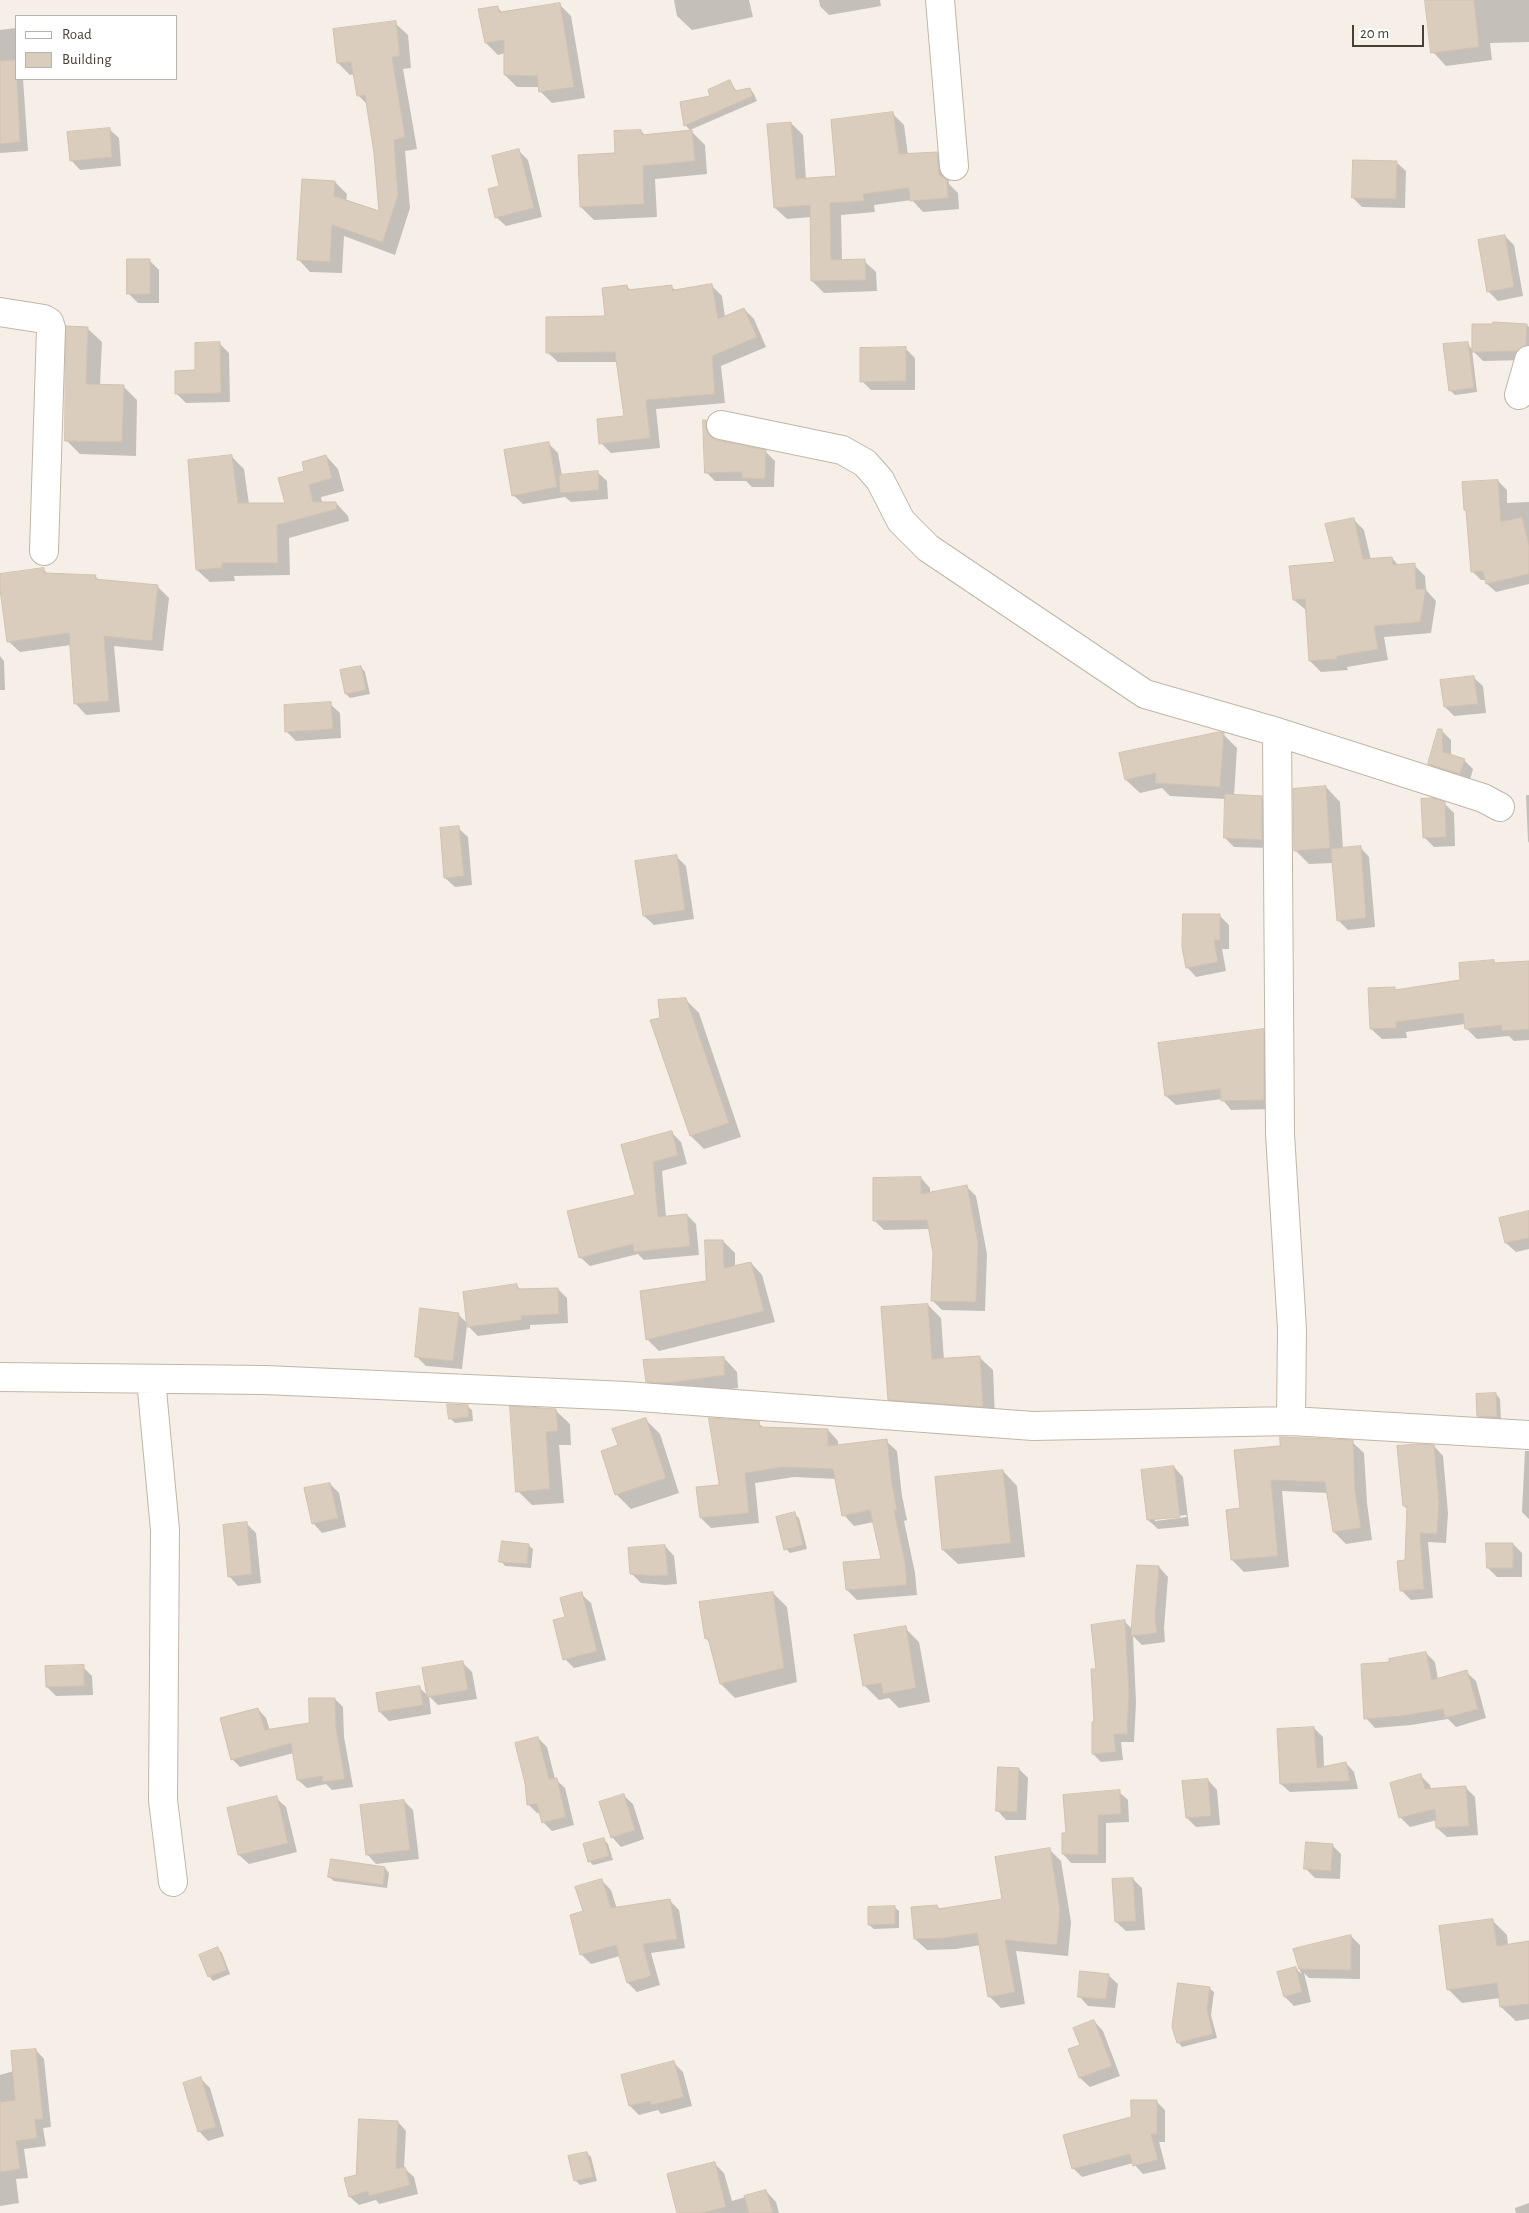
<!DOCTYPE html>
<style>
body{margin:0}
#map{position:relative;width:1529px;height:2213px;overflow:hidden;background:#f5efe7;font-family:"Alegreya Sans",sans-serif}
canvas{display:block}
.legend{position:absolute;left:15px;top:15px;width:162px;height:65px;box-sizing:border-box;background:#fff;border:1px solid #b6b2ae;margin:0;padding:6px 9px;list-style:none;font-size:15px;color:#483f35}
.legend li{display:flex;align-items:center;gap:10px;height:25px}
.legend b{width:25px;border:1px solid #b6b2ae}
.scale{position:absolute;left:1352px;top:25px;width:72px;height:22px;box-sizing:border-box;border:2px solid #483f35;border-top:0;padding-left:6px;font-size:15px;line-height:18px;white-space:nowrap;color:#483f35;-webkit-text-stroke:4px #fff;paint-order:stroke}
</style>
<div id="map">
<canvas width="1529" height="2213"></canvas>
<ul class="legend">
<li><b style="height:6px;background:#fff"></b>Road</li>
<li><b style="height:14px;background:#dacdbe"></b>Building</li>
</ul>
<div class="scale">20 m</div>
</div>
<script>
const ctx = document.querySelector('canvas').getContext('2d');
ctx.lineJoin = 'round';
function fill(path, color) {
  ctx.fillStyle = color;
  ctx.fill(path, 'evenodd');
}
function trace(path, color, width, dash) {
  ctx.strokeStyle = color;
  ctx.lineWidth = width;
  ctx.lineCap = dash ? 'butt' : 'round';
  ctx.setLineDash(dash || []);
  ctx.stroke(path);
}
fill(new Path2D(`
 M674,0H749L753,17L692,30L677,16Z
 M819,0H880L881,6L829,15L820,6Z
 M1426,0H1529V42L1490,43L1492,60L1446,66L1433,52Z
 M559,4L571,16L585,98L552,103L541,92L540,87H517L505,75V53L498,55L486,43L497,7L503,13Z
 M395,23L408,35L411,68L403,69L417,149L405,151L410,208L395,255L344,236L342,273L310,272L298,259L335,182L347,194L346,202L381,213L375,153L368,105L358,95L355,74L350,75L338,63Z
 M16,28V79H23L28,151L0,153V30Z
 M730,81L737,92L750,89L754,94L757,101L690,130L705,145L707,174L655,179L657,217L594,220L581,207L616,154L641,131L646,136L691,131L686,126L681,103L712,97Z
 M893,114L904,125L908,155L936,153L948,165L949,184L958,193L959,209L923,212L912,200L874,205L875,212L841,215L842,261H864L876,272L877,291L824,293L812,281L811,217L787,219L775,208L791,123L803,135L806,180L837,177Z
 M109,129L119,138L121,166L80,170L71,160Z
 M519,151L528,160L542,217L506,226L496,217L501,187Z
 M1396,162L1406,171L1405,208L1362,207L1353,198Z
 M1505,236L1514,245L1523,296L1498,301L1488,291Z
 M149,260L159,270V303H138L129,294Z
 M711,285L722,296L725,317L744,309L754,319L766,347L721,366L725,403L656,409L660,448L611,453L601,443L625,417L618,362H558L547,352L606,317L627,286L631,291L671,286L676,291Z
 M1527,325L1529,327V358L1526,360L1483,361L1472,350L1477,392L1455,395L1450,390L1467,344L1473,350Z
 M87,328L102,342L100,385L123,386L137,400L136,456L80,454L66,440Z
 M220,344L229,353L230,402L186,403L177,394Z
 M906,349L915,358V390H871L862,381Z
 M706,422L715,431V440L765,451L775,461L774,487H752L746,481H715L706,472Z
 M548,443L558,453L562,476L597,472L607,481L608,499L571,502L565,497L523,504L513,495Z
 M231,456L244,469L249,504H286L306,472L326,456L338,469L344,491L321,497L322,503H336L348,516L349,521L289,538L290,575L234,576L235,581L210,582L197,570Z
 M1498,481L1507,490V503L1529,502V584L1496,592L1487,584L1486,580H1481L1472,571L1468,512L1465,509Z
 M1353,519L1364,530L1371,560L1392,558L1399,566L1414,565L1425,576L1426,590L1436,601L1431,633L1384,637L1388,660L1347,667L1348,670L1321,672L1310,661L1307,611L1294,600L1336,563Z
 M43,569L48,574L95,576L100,581L158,587L169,598L163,651L114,646L120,712L86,715L75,703L71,645L20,652L8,641L0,576Z
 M0,656L4,661L5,690H0Z
 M361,667L365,672L370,694L350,698L346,694L341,671Z
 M1473,677L1483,686L1486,713L1454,716L1445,707Z
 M330,704L340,713L341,738L296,741L286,731Z
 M1441,730L1451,740V756L1464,760L1473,769L1469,783L1439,773L1429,764Z
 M1223,734L1237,748L1234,796L1261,797L1271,807V848L1234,847L1225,838L1226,799L1170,796L1162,788L1140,793L1126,780Z
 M1326,787L1340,802L1343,849L1360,847L1369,857L1375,927L1348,930L1338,920L1333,863L1309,864L1295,850Z
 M1526,795H1529V843L1528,841Z
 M1444,803L1454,813L1455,846L1434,847L1424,837Z
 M458,828L468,837L472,885L455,887L445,878Z
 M676,856L686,866L694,919L654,925L644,916Z
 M1219,915L1229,925V949H1222L1226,971L1196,977L1187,967Z
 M1493,961L1496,965L1529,962V1040L1514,1041L1509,1036L1477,1039L1466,1028L1465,1024L1406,1032L1407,1038L1382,1039L1371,1029L1394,988L1397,991L1462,981Z
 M685,999L699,1013L741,1137L704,1149L691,1136Z
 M1263,1030L1272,1040L1273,1109L1231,1110L1222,1099L1176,1105L1166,1096Z
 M672,1133L681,1142L687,1164L662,1171L666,1217L687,1215L696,1224L699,1255L644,1260L638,1254L590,1266L580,1257L636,1196L623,1146Z
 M921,1178L930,1188V1194L967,1187L976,1196L987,1254L985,1311L942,1310L932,1300L934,1253L929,1229L884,1230L875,1221Z
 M1529,1212V1249L1516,1252L1506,1243L1501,1219Z
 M723,1241L735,1253V1267L751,1263L762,1275L775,1322L659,1351L647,1339L707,1282Z
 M517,1286L521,1290L558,1289L567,1298L568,1323L530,1325V1329L478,1336L467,1325L462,1369L426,1366L416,1356L458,1314L468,1324Z
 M928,1305L941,1318L944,1360L980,1358L993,1370L995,1419L902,1412L889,1399Z
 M724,1358L737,1372L738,1388L681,1396L661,1394L647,1381Z
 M1496,1394L1500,1399L1501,1421L1483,1420L1478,1416Z
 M467,1406L472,1410L473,1421L455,1423L450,1418Z
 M555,1410L570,1424L571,1445H559L564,1503L532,1505L518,1491Z
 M645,1419L660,1434L679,1493L631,1509L616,1494L619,1446Z
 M758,1423L764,1428L828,1430L838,1441V1446L886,1441L897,1451L902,1496L907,1520L904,1521L915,1573L917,1595L857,1600L847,1590L882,1560L874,1522L854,1526L844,1515L836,1479L794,1477L755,1483L759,1523L711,1528L701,1518Z
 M1352,1442L1364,1453L1367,1503L1372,1540L1346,1544L1334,1532L1328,1493L1282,1491L1289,1567L1244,1572L1232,1560L1241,1509L1236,1451Z
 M1434,1446L1443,1456L1448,1513L1446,1543L1428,1542L1433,1598L1411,1600L1401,1590L1406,1561L1408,1510L1404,1506Z
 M1525,1451H1529V1519L1522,1512Z
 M1174,1467L1183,1477L1189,1526L1158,1529L1148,1520ZM1186,1515L1187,1517L1155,1521V1518Z
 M1003,1471L1017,1486L1025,1557L958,1564L943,1550Z
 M330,1484L339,1493L346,1527L322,1533L313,1523Z
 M794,1514L799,1518L807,1549L790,1553L786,1549Z
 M246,1523L256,1533L261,1583L238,1586L229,1576Z
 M1513,1544L1522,1553V1577H1497L1488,1568Z
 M528,1545L533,1549L531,1568L505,1566L501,1561Z
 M665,1546L674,1556L677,1584L665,1585L641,1583L631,1573Z
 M1159,1567L1168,1577L1164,1628L1165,1642L1142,1645L1133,1636L1136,1702L1134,1742H1121L1123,1760L1101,1762L1093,1754L1097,1670L1125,1622L1133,1630Z
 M773,1593L787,1607L797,1682L735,1698L721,1684L710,1643L706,1638Z
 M581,1594L591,1603L606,1660L574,1668L565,1659L567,1618Z
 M905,1628L919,1642L930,1702L899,1708L889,1698L879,1700L865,1686Z
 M1426,1653L1435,1662L1438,1680L1466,1672L1476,1681L1486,1718L1456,1727L1448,1719L1411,1725L1375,1728L1366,1718L1391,1663Z
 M462,1662L472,1672L477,1699L438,1705L429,1696L431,1714L389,1721L380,1712L377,1694L419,1687L429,1697L424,1669Z
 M83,1667L92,1676L93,1695L56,1696L47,1687Z
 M335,1699L343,1707L344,1737L353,1787L332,1790L326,1784L307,1788L298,1780L294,1753L240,1767L232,1759L258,1709L266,1718L270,1731L311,1724Z
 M1314,1728L1323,1737L1324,1767L1346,1763L1354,1772L1358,1789L1290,1792L1281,1784Z
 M538,1738L547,1747L555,1779L565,1788L574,1825L552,1831L543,1822L541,1813H537L528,1804Z
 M1019,1769L1028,1778L1026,1820H1006L997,1810Z
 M1421,1776L1430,1785L1431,1790L1465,1787L1475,1797L1478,1835L1447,1837L1437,1828V1820L1410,1827L1400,1817Z
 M1208,1780L1217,1790L1220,1825L1196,1827L1187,1818Z
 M1119,1792L1128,1800L1129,1822L1106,1823V1863H1071L1063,1854L1067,1834Z
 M623,1795L633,1804L644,1839L621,1847L612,1837Z
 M276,1798L286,1807L297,1852L249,1864L239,1855L229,1809Z
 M404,1801L413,1810L419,1859L376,1864L367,1854Z
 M604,1840L608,1844L613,1860L593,1865L589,1861Z
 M1332,1845L1341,1854L1340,1879L1315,1878L1306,1869Z
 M1049,1849L1061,1861L1071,1922L1068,1956L1016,1951L1025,2004L1001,2008L990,1997L981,1945L956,1949L927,1950L915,1939L937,1906L941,1910L1004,1900Z
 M385,1868L389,1873L387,1888L334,1881L329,1877Z
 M1133,1879L1142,1888L1145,1930L1126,1931L1116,1922Z
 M601,1880L611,1890L617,1909L670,1901L679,1910L685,1948L651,1953L660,1985L637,1992L628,1983L620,1956L591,1964L582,1955L571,1916L584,1912Z
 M894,1907L899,1911V1928L874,1929L869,1925Z
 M1493,1921L1507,1935L1508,1945L1529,1943V2019L1516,2021L1501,2007L1500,1998L1462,2003L1448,1989Z
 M1351,1936L1360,1945V1979L1309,1978L1304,1973L1311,2002L1294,2006L1285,1997L1296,1968L1301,1974L1295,1950Z
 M218,1949L222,1953L230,1974L213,1981L209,1976Z
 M1108,1975L1118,1984L1115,2008L1088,2006L1079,1996Z
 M1209,1988L1214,1992L1211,2015L1217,2038L1182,2047L1178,2042Z
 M1094,2021L1103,2031L1120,2076L1090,2087L1080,2078L1070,2050L1081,2046Z
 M36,2050L44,2059L51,2127L43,2128L46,2146L24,2149L28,2178L16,2179L19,2203L0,2206V2075L14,2071Z
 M674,2063L683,2072L692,2106L661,2114L658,2110L639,2115L630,2106Z
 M201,2079L210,2088L224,2136L208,2141L199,2131Z
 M1156,2101L1165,2110V2142H1159L1166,2169L1143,2174L1133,2163L1082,2177L1073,2168L1133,2118Z
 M398,2122L406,2131L404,2168L414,2177L418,2194L379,2204L376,2200L359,2205L350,2197L357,2175Z
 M587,2153L591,2157L597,2181L580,2185L575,2180Z
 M714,2163L724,2173L732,2201L766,2191L776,2202L779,2213H678Z
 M1529,2203V2213H1516L1515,2208Z`), '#0003');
const building = new Path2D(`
 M1425,0H1474L1479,47L1431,53Z
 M560,3L574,87L539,92L537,76L504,75V40L485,43L478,9L498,6L499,12Z
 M396,21L400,56L392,57L405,137L394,140L398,195L382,244V242L332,225L330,262L297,260L302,179L335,181L334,196L379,211L374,153L365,95L357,96L351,62L337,63L333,29Z
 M16,60L20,142L0,144V61Z
 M730,80L735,91L750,88L753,96L684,126L680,102L710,96L708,90Z
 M893,112L899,154L937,152L939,175L947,180L948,198L910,201L909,188L863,194L864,201L830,203L831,260L865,259L866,280L811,281L810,205L774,208L767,124L791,122L796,179L836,176L831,120Z
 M110,128L112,157L70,161L67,132Z
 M641,130L642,135L692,130L695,161L643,166L644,204L580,207L578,155L615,153L614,131Z
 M519,149L534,208L495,218L488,189L499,186L492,156Z
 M1353,160L1397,161L1396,199L1352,198Z
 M1505,235L1514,287L1487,292L1478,240Z
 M127,259H150V294H127Z
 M712,284L718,319L744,308L757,337L712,356L715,394L646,400L650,438L599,444L597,419L624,416L615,352L546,353V317L605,316L602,288L627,285L628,290L672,285V290Z
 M1493,322L1527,324L1526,345L1517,351L1472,352V324H1493Z
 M66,326L88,327L86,384L124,385L122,442L65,441Z
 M220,342L221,393L175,394V371L195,370V343Z
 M1468,342L1474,388L1449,391L1443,344Z
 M906,347V381L860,382V348Z
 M703,420H706V429L710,436L717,440L766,450L765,479L742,478V472L705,473Z
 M549,442L557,487L512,496L504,450Z
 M232,455L238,503H285L278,478L304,471L302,462L326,455L332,478L309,485L313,502H336L337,509L277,525L278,563H222V568L196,570L188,460Z
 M598,471L599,490L560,493L559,475Z
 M1498,480L1501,522L1522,517L1529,545V574L1486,584L1483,571L1471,572L1466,510H1464L1462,482Z
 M1354,518L1363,559L1392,557L1393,565L1415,563L1416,589H1426L1420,622L1374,626L1378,649L1337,656V659L1309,661L1305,599L1293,600L1289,566L1335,562L1325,524Z
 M44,568V573L96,575L95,579L158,585L152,641L104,636L109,701L74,704L69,633L7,642L0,589V574Z
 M361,666L366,690L345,694L340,670Z
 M1474,676L1478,704L1444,707L1440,680Z
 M331,702L333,729L285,732L284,705Z
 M1438,729H1442L1443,752L1465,759L1460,774L1428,764Z
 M1219,732L1224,733L1220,787L1155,783L1156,773L1125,780L1119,753Z
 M1326,786L1330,848L1294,851L1293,789Z
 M1225,794L1262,796V840L1224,838Z
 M1433,798L1445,802L1446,837L1423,838L1421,799Z
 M459,826L464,876L444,878L440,828Z
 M1361,846L1366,918L1337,921L1331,849Z
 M677,855L685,910L643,916L635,861Z
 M1183,914H1220V940H1214L1218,962L1186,968L1182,947Z
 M1494,960V963L1529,961V1029L1502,1031V1025L1465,1029L1463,1013L1396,1022V1028L1370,1029L1368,988L1395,987V990L1460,980L1459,963Z
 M686,998L729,1123L690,1136L650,1020L660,1018L658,1000Z
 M1264,1029V1100L1221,1101L1220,1089L1165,1096L1158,1043Z
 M672,1131L678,1155L653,1162L658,1217L687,1214L690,1246L634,1252L633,1244L579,1258L567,1211L635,1195L621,1145Z
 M921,1177V1194L967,1185L978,1243L976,1302L931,1301L933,1253L927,1220L873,1221V1178Z
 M1529,1211V1238L1505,1243L1499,1218Z
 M705,1240H723L724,1268L751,1262L764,1311L646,1340L640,1291L706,1281Z
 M517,1284L518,1289L558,1288L559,1314L521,1316L522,1320L467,1327L463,1292Z
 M928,1304L932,1359L980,1356L983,1407L888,1400L881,1307Z
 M420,1308L459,1313L453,1361L415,1357Z
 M724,1357L725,1375L668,1383L646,1382L643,1360Z
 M1496,1393L1497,1417L1477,1416L1476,1394Z
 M447,1404L468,1405L469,1417L449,1419Z
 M510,1406L556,1409L558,1431L546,1432L550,1489L516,1492Z
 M646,1418L666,1478L615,1495L601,1451L618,1445L612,1429Z
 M709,1418L759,1421L760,1427L828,1429V1446L887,1439L892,1484L897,1510H894L905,1562L907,1585L846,1590L843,1562L881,1559L870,1510L842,1516L833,1469L783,1467L745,1473L749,1513L700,1518L696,1487L719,1485Z
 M1280,1437L1353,1440L1355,1491L1361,1528L1333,1532L1325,1482L1271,1480L1278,1556L1231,1560L1226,1510L1240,1508L1234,1450L1280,1446Z
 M1420,1444L1434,1445L1439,1503L1437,1534L1420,1533L1424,1589L1400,1591L1397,1561L1405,1560L1407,1506H1403L1397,1446Z
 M1174,1466L1180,1517L1147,1520L1141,1470Z
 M1003,1470L1011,1543L942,1550L935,1477Z
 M330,1483L338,1518L312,1524L304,1488Z
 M795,1512L803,1545L784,1550L776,1517Z
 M247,1522L252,1574L228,1577L223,1525Z
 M502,1541L529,1544L527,1564L499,1562Z
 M1486,1543H1513V1568H1487Z
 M665,1545L668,1575L655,1576L630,1574L628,1548Z
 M1137,1565L1159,1566L1155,1618L1157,1633L1131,1636Z
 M582,1592L597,1651L563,1660L553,1620L565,1617L560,1598Z
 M773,1592L784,1668L720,1684L708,1638L705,1639L699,1602Z
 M1125,1620L1129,1693L1127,1734H1114L1116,1752L1092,1754V1722H1094L1091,1669H1096L1091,1625Z
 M906,1626L916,1688L883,1694L881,1683L863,1686L854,1635Z
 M1426,1652L1432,1680L1467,1670L1478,1709L1445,1718L1443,1709L1401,1716L1364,1719L1361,1664L1389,1662V1659Z
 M463,1661L468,1690L427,1697L422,1668Z
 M84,1665V1686L46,1687L45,1666Z
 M420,1686L423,1705L379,1712L376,1693Z
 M309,1698H335L336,1728L345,1779L323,1782L322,1776L297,1780L291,1743L231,1760L220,1718L258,1708L265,1730L309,1723Z
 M1314,1727L1317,1768L1346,1762L1350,1781L1280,1784L1277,1729Z
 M538,1737L549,1779L557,1778L566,1817L542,1823L537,1804L527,1805L525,1783L515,1743Z
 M998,1767L1019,1768L1017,1812L996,1811Z
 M1421,1774L1425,1789L1466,1786L1469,1826L1436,1828L1435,1809L1399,1818L1390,1783Z
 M1208,1779L1211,1816L1186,1818L1182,1781Z
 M1120,1790L1121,1814L1098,1815V1855L1062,1854V1833H1066L1063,1795Z
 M624,1794L635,1830L611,1838L599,1802Z
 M277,1796L288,1843L238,1855L227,1808Z
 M404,1800L410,1850L366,1855L360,1805Z
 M604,1838L609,1856L588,1862L583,1844Z
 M1306,1842L1333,1844L1331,1871L1304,1869Z
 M1050,1848L1060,1910L1057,1945L1005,1940L1015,1992L988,1997L977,1933L944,1938L914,1939L911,1907L937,1905L938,1909L1002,1899L995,1857Z
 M331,1859L385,1867L383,1885L328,1877Z
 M1133,1878L1136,1921L1115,1922L1112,1879Z
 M602,1879L611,1908L670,1899L677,1939L643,1944L651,1976L627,1983L616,1945L580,1955L570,1915L583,1911L575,1887Z
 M895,1906V1924L868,1925V1907Z
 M1493,1919L1497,1946L1529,1941V2004L1500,2007L1497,1983L1447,1990L1439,1926Z
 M1351,1935V1970L1299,1969L1293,1949Z
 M218,1947L227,1970L208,1977L199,1955Z
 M1296,1967L1302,1992L1284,1997L1277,1972Z
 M1080,1971L1109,1974L1106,1999L1078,1997Z
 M1178,1983L1210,1987L1207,2010L1213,2034L1177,2043L1172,2027Z
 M1094,2020L1112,2066L1079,2078L1068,2049L1080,2045L1073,2028Z
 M36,2049L43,2119H35L37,2138L16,2141L20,2169L0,2172V2102L15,2100L11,2051Z
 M674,2061L684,2097L651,2105L650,2101L629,2106L621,2075Z
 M201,2077L216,2127L198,2132L183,2083Z
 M1131,2100H1157V2134H1151L1158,2160L1133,2166L1130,2154L1072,2169L1063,2135L1131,2117Z
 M359,2119L398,2121L396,2169L405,2167L410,2185L369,2196L368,2191L349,2197L344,2178L356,2175Z
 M587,2152L593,2177L574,2181L568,2156Z
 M715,2162L726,2207L702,2213H677L667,2174Z
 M766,2190L773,2213H749L744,2196Z`);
fill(building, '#dacdbe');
trace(building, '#d3c1ae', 1);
const minor = new Path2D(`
 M940,0L954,166
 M0,312L44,319L49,322L51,328L44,551
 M1519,395L1529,360
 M721,425L842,450L865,463L880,480L901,521L928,548L1145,694L1277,732L1483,798L1500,807
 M1277,732L1280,1134L1292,1329L1291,1421
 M0,1377L265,1380L626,1396L1033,1426L1291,1421L1529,1435
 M151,1379L165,1530L163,1800L173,1882`);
trace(minor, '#c1b6a8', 30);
trace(minor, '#fff', 28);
</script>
